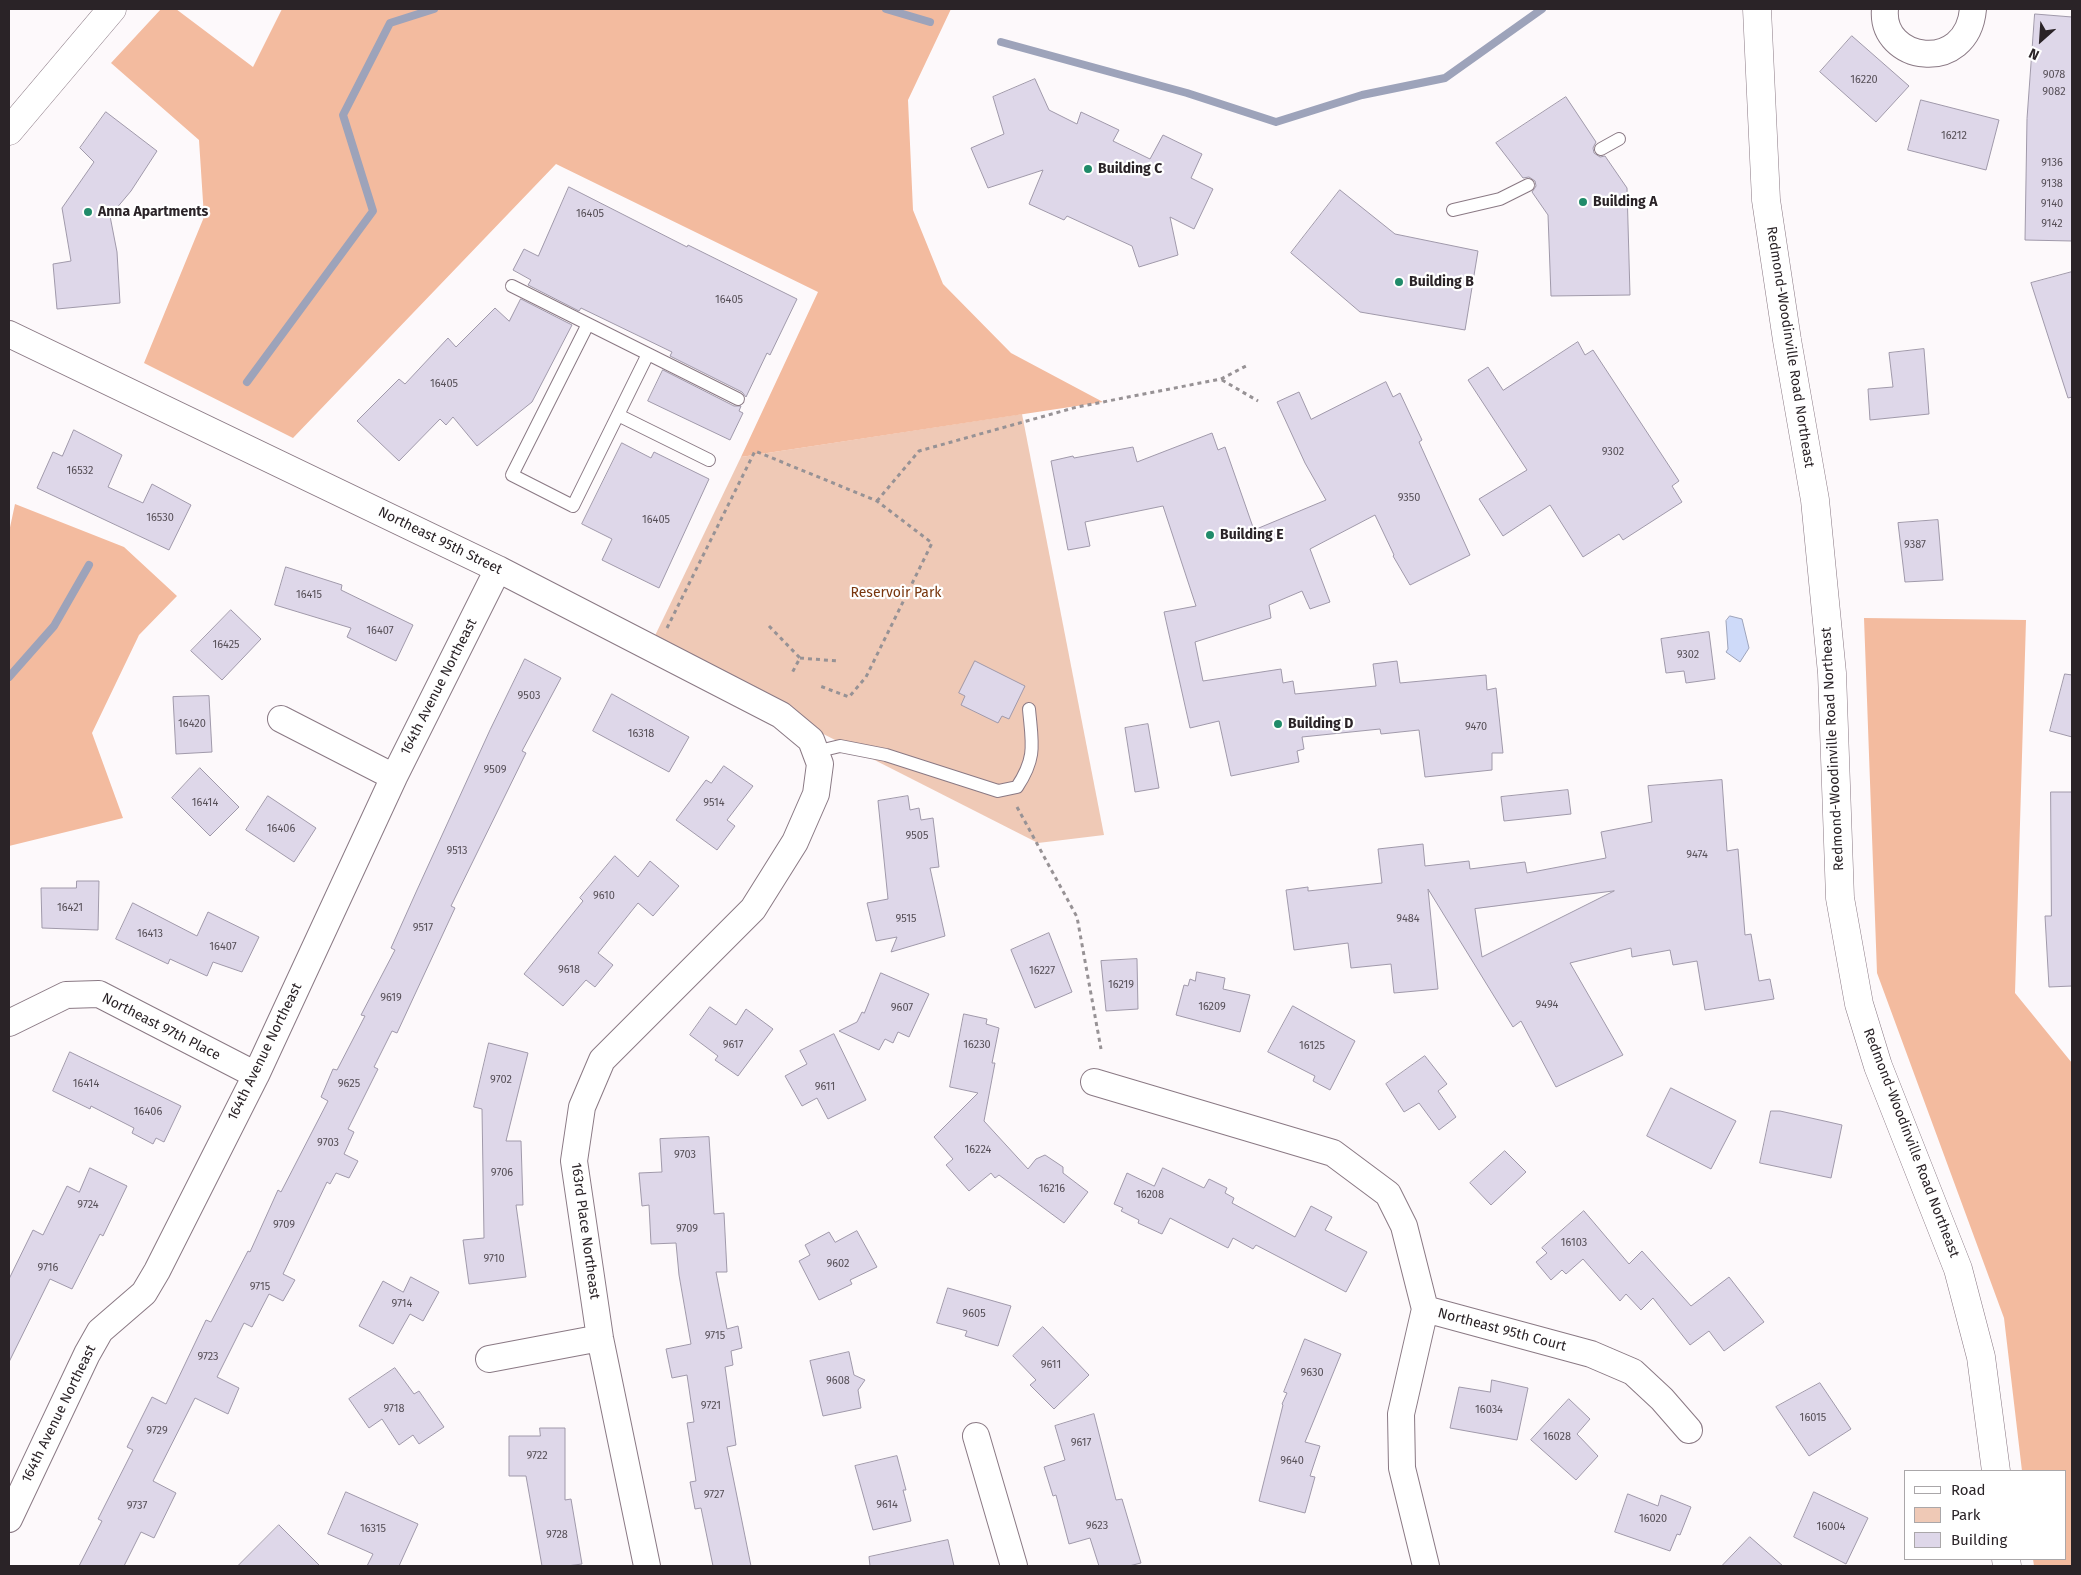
<!DOCTYPE html>
<style>
body{margin:0}
#map{position:relative;width:2081px;height:1575px;overflow:hidden;background:#fdf9fb;font-family:"Fira Sans",sans-serif}
canvas{display:block}
.frame{position:absolute;inset:0;border:10px solid #2a2327;pointer-events:none}
.legend{position:absolute;left:1904px;top:1470px;width:162px;height:90px;box-sizing:border-box;background:#fff;border:1px solid #aaa7a9;margin:0;padding:6px 9px;list-style:none;font-size:15px;color:#2a2327}
.legend li{display:flex;align-items:center;gap:10px;height:25px}
.legend b{width:25px;border:1px solid #aaa7a9}
.north{position:absolute;left:2016px;top:15px;width:50px;height:50px;-webkit-text-stroke:4px #fff;paint-order:stroke;rotate:206deg;font-size:14px;font-weight:700;line-height:20px;text-align:center;color:#2a2327}
.north::after{content:'';display:block;margin:auto;width:18px;height:22px;background:#2a2327;clip-path:polygon(50% 0,100% 100%,50% 72%,0 100%)}
</style>
<div id="map">
<canvas width="2081" height="1575"></canvas>
<div class="frame"></div>
<ul class="legend">
<li><b style="height:6px;background:#fff"></b>Road</li>
<li><b style="height:14px;background:#efc9b6"></b>Park</li>
<li><b style="height:14px;background:#ded7e9"></b>Building</li>
</ul>
<div class="north">N</div>
</div>
<script>
const ctx = document.querySelector('canvas').getContext('2d');
ctx.lineJoin = 'round';
function fill(path, color) {
  ctx.fillStyle = color;
  ctx.fill(path, 'evenodd');
}
function trace(path, color, width, dash) {
  ctx.strokeStyle = color;
  ctx.lineWidth = width;
  ctx.lineCap = dash ? 'butt' : 'round';
  ctx.setLineDash(dash || []);
  ctx.stroke(path);
}
function write(font, color, halo, rows, align = 'center') {
  ctx.font = font + ' "Fira Sans",sans-serif';
  ctx.lineWidth = 4.5;
  ctx.setLineDash([]);
  ctx.textBaseline = 'middle';
  ctx.strokeStyle = halo;
  ctx.fillStyle = color;
  for (const [text, x, y, turn = 0] of rows) {
    ctx.save();
    ctx.translate(x, y);
    ctx.rotate((+turn || 0) * Math.PI / 180);
    ctx.textAlign = isNaN(turn) ? turn : align;
    if (halo) ctx.strokeText(text, 0, 0);
    ctx.fillText(text, 0, 0);
    ctx.restore();
  }
}
fill(new Path2D(`
 M1022,414L1104,835L1038,843L650,646L741,457Z`), '#efc9b6');
fill(new Path2D(`
 M161,9H176L253,67L282,9H951L908,100L913,210L943,284L1011,353L1103,402L741,457L818,292L556,164L293,438L144,363L204,217L199,140L111,63Z
 M15,504L124,547L177,596L139,635L92,733L123,818L9,846V532Z
 M1864,618L2026,620L2015,993L2072,1063V1566H2034L2033,1559H2065V1471H2022L2004,1318L1877,973Z`), '#f3bb9f');
const water = new Path2D(`
 M1730,616L1742,619L1749,648L1740,662L1726,652L1728,649L1726,621Z`);
fill(water, '#cedaf9');
trace(water, '#9da3ba', 1);
trace(new Path2D(`
 M886,9L930,22
 M1001,42L1187,93L1276,122L1362,95L1445,78L1542,9
 M247,382L373,211L343,115L390,23L434,9
 M9,677L54,626L89,565`), '#9da3ba', 8);
const building = new Path2D(`
 M2035,14L2072,17V241L2025,240L2027,119Z
 M1852,36L1909,86L1876,122L1820,72Z
 M1035,79L1049,110L1077,124L1081,112L1119,130L1113,141L1150,159L1163,135L1202,154L1191,178L1213,189L1194,229L1170,217L1178,255L1139,267L1132,246L1067,216L1064,220L1029,204L1043,170L988,188L971,148L1004,134L993,97Z
 M1566,97L1596,142L1593,148L1594,153L1600,157L1605,156L1627,188L1630,295L1551,296L1548,215L1532,192L1536,186L1535,181L1529,177L1523,178L1496,143Z
 M1921,100L1999,120L1986,170L1908,150Z
 M106,112L157,151L131,191L110,216L117,252L120,303L57,309L53,264L71,261L62,208L94,162L80,148Z
 M569,187L687,247L688,245L797,299L770,355L767,353L746,397L742,392L670,356L672,352L581,308L579,311L528,285L531,280L513,270L524,249L538,256Z
 M1340,190L1395,234L1478,251L1465,330L1360,312L1291,253Z
 M2072,272V397L2068,398L2031,283Z
 M521,299L572,325L532,402L477,446L453,417L446,425L440,419L399,461L357,421L399,379L405,384L448,338L456,347L495,308L509,321Z
 M1578,342L1585,355L1593,350L1679,481L1672,486L1682,502L1623,540L1619,534L1583,557L1550,505L1503,536L1479,499L1527,470L1468,380L1488,367L1503,390Z
 M1924,349L1929,414L1870,420L1868,389L1893,387L1889,353Z
 M663,370L734,406H741L739,411L743,413L730,440L648,401Z
 M1386,382L1393,397L1400,393L1422,440L1419,442L1470,555L1410,585L1393,556L1394,555L1375,515L1310,549L1330,602L1310,609L1302,591L1269,605L1271,618L1195,642L1203,681L1281,669L1283,683L1293,681L1295,694L1376,686L1373,664L1397,661L1400,683L1486,675L1487,690L1496,688L1503,753H1492V770L1425,777L1419,730L1381,734L1380,729L1302,737L1304,749L1297,751L1299,762L1231,776L1219,721L1190,728L1164,612L1196,606L1163,506L1085,522L1090,546L1068,550L1051,461L1073,456L1074,458L1133,447L1137,462L1212,433L1218,450L1225,447L1254,530L1326,500L1305,463L1277,402L1299,392L1311,419Z
 M74,430L122,455L108,487L143,503L152,484L191,505L169,550L37,488L53,452L62,456Z
 M622,443L651,458L654,452L709,479L659,588L602,560L612,539L582,524Z
 M1938,520L1943,580L1905,582L1898,523Z
 M286,567L342,585L341,590L413,625L396,661L347,637L351,628L275,605Z
 M231,610L261,639L222,680L191,651Z
 M1709,632L1715,679L1686,683L1684,671L1666,673L1661,639Z
 M525,659L561,678L522,751L526,753L451,906L455,908L397,1033L392,1031L374,1067L378,1069L348,1129L354,1132L344,1154L358,1161L349,1178L336,1173L330,1184L327,1182L283,1274L295,1280L283,1301L269,1294L252,1327L244,1323L217,1377L239,1388L228,1414L195,1398L153,1481L176,1493L154,1538L141,1532L124,1566H79L102,1521L98,1519L133,1450L127,1447L152,1397L166,1404L206,1320L211,1322L248,1251L250,1252L278,1190L281,1192L328,1101L321,1097L333,1069L337,1070L365,1016L361,1015L395,950L391,948L417,890L490,730Z
 M975,661L1025,686L1009,719L1002,716L998,723L961,705L965,696L959,693Z
 M2065,674L2072,675V737L2050,731Z
 M612,694L689,737L669,772L593,731Z
 M209,696L212,752L176,754L173,697Z
 M1148,724L1159,788L1135,792L1125,728Z
 M724,766L753,786L727,820L735,826L717,850L676,820L706,780L711,783Z
 M200,768L239,807L210,836L172,798Z
 M1722,780L1727,851L1738,849L1745,935L1751,934L1759,981L1770,979L1774,999L1705,1010L1697,961L1673,965L1670,950L1632,957L1631,948L1570,963L1623,1055L1556,1087L1521,1021L1513,1027L1428,889L1438,989L1394,993L1391,964L1351,968L1348,943L1294,950L1286,890L1308,887V891L1382,883L1378,849L1423,844L1425,866L1469,861L1470,869L1525,862L1527,873L1606,858L1601,832L1652,822L1648,786ZM1614,891L1482,957L1475,909Z
 M1568,790L1571,814L1504,821L1501,797Z
 M2051,792H2072V986L2049,987L2045,916H2051Z
 M268,796L316,828L294,862L246,830Z
 M908,796L910,810L919,808L921,820L933,818L939,867L930,868L945,936L891,952L897,937L876,941L867,903L888,899L878,801Z
 M615,856L638,877L650,861L679,886L653,916L638,903L598,953L613,965L595,987L586,980L563,1006L524,974L583,901L580,898Z
 M77,881H99L98,930L42,928L41,888H76Z
 M133,903L197,936L208,912L259,937L242,972L213,962L207,976L170,959L168,964L116,939Z
 M1049,933L1072,992L1035,1008L1011,950Z
 M1137,959L1138,1009L1106,1011L1101,961Z
 M1197,972L1225,978L1223,989L1250,995L1240,1032L1176,1015L1184,985L1188,986L1190,979L1195,981Z
 M881,973L929,994L909,1037L898,1032L893,1043L885,1039L879,1050L839,1031L857,1022L862,1012L864,1013Z
 M1293,1006L1355,1041L1330,1090L1313,1081L1315,1076L1268,1052Z
 M710,1007L736,1025L746,1009L773,1029L738,1076L715,1060L718,1056L690,1035Z
 M964,1014L987,1019L986,1024L999,1028L992,1063H995L984,1121L1028,1169L1036,1159L1045,1155L1063,1167V1173L1088,1192L1064,1223L999,1175L995,1178L991,1173L969,1191L946,1165L953,1159L934,1137L978,1093L950,1087Z
 M834,1034L866,1100L828,1119L817,1098L802,1106L785,1076L807,1064L800,1051Z
 M489,1043L528,1053L506,1141H521L523,1205H516L526,1277L469,1284L463,1240L484,1238L482,1109L474,1107Z
 M70,1052L181,1106L164,1142L156,1138L153,1144L132,1133L134,1128L91,1106L90,1109L53,1091Z
 M1425,1056L1447,1084L1438,1091L1456,1117L1439,1130L1419,1103L1404,1112L1386,1084Z
 M1671,1088L1736,1121L1711,1169L1647,1136Z
 M1771,1111H1780L1842,1125L1831,1178L1760,1163Z
 M709,1137L714,1214L724,1213L727,1272H716L727,1329L738,1326L742,1348L731,1351L733,1365L725,1367L736,1445L727,1447L751,1566H713L701,1508L695,1509L690,1482L696,1481L687,1423L694,1422L687,1375L672,1378L666,1349L691,1344L679,1275L676,1243L651,1244L649,1205L642,1206L639,1173L662,1172L660,1139Z
 M1505,1151L1526,1172L1491,1205L1470,1183Z
 M90,1168L127,1186L103,1236L100,1234L72,1289L50,1279L9,1362V1279L33,1230L43,1235L67,1186L79,1192Z
 M1163,1168L1204,1188L1209,1179L1227,1188L1225,1193L1234,1198L1232,1203L1295,1237L1311,1206L1332,1217L1325,1230L1367,1252L1346,1292L1256,1245L1253,1249L1233,1238L1228,1248L1170,1218L1162,1234L1138,1223L1139,1220L1121,1211L1123,1208L1114,1204L1127,1173L1154,1186Z
 M1584,1211L1629,1264L1642,1251L1691,1306L1729,1277L1764,1322L1724,1351L1709,1331L1690,1345L1653,1298L1641,1310L1626,1294L1620,1301L1583,1259L1566,1274L1562,1270L1551,1280L1536,1262L1547,1253L1542,1248Z
 M857,1231L877,1267L850,1280L852,1284L819,1300L799,1261L810,1255L805,1245L829,1232L835,1242Z
 M411,1277L439,1292L423,1321L410,1314L393,1344L359,1326L383,1281L403,1292Z
 M948,1288L1011,1306L998,1346L965,1336L967,1331L937,1323Z
 M1043,1327L1089,1375L1054,1409L1030,1385L1036,1380L1013,1356Z
 M1305,1339L1341,1354L1305,1442L1320,1446L1310,1476L1315,1477L1305,1513L1259,1501L1283,1405L1282,1404L1287,1393L1284,1392Z
 M849,1352L854,1375L865,1380L858,1390L861,1408L823,1416L810,1361Z
 M395,1368L414,1394L419,1391L444,1427L419,1444L413,1435L399,1445L382,1419L369,1428L349,1399Z
 M1492,1380L1528,1388L1517,1440L1450,1428L1459,1387L1490,1392Z
 M1820,1383L1851,1429L1809,1456L1776,1407Z
 M1569,1399L1590,1419L1577,1434L1598,1456L1576,1480L1531,1440Z
 M1094,1414L1116,1500L1122,1499L1141,1563L1129,1566H1099L1090,1538L1069,1544L1056,1495L1053,1496L1044,1467L1065,1460L1055,1426Z
 M540,1428H565V1500L571,1499L582,1564L567,1566H542L526,1476H509V1436H540Z
 M897,1456L906,1490H903L911,1521L873,1530L855,1466Z
 M346,1492L418,1524L399,1566H367L373,1554L328,1534Z
 M1814,1492L1868,1518L1846,1564L1794,1537Z
 M1628,1494L1658,1506L1661,1495L1691,1507L1680,1535L1677,1534L1670,1551L1615,1532Z
 M279,1525L320,1566H238Z
 M1750,1537L1783,1566H1722Z
 M948,1540L954,1566H870L869,1557Z`);
fill(building, '#ded7e9');
trace(building, '#a099aa', 1);
const lane = new Path2D(`
 M1601,149L1619,139
 M1453,210L1500,199L1528,185
 M512,286L588,324
 M588,324L648,354L573,506L512,475Z
 M648,354L738,399
 M618,415L709,460
 M815,752L840,746L886,755L998,791L1017,787C1037,757 1032,743 1029,709`);
const street = new Path2D(`
 M1885,9C1880,62 1967,75 1973,9
 M9,334L498,569L781,715L811,740L820,764L816,794L795,842L753,909L602,1060L582,1107L574,1161L600,1338L647,1566
 M281,719L394,777
 M9,1023L66,995L99,994L256,1075
 M1094,1082L1333,1153L1388,1194L1404,1226L1425,1309L1591,1354L1633,1372L1662,1399L1689,1430
 M1425,1309L1401,1414L1402,1468L1426,1566
 M489,1359L600,1338
 M976,1436L1014,1566
 M9,1519L87,1354L100,1331L144,1293L157,1271L256,1075L394,777L498,569`);
const secondary = new Path2D(`
 M9,131L112,9`);
const primary = new Path2D(`
 M1757,9L1766,200L1787,340L1815,500L1832,673L1840,898L1859,1004L1878,1066L1958,1269L1981,1357L1996,1471
 M2006,1559L2007,1566`);
trace(lane, '#8a7984', 14);
trace(street, '#8a7984', 28);
trace(secondary, '#8a7984', 29);
trace(primary, '#8a7984', 29);
trace(new Path2D(`
 M1222,380L1258,401
 M877,501L919,451L1077,407L1221,379L1246,366
 M769,626L800,658L792,673
 M667,628L755,451L877,501L932,543L866,677L849,697L820,686
 M800,658L838,661
 M1017,807L1077,917L1101,1049`), '#979295', 3, [4, 4]);
trace(lane, '#fff', 12);
trace(street, '#fff', 26);
trace(secondary, '#fff', 28);
trace(primary, '#fff', 28);
for (const [x, y, r, color] of [
 [1088,169,5,"#208b6a"],
 [1583,202,5,"#208b6a"],
 [88,212,5,"#208b6a"],
 [1399,282,5,"#208b6a"],
 [1210,535,5,"#208b6a"],
 [1278,724,5,"#208b6a"]
]) {
  const dot = new Path2D();
  dot.arc(x, y, r, 0, 2 * Math.PI);
  ctx.fillStyle = color;
  ctx.fill(dot);
  trace(dot, '#fff', 2);
}
write('11px', '#575058', null, [
 ["9078",2054,75],
 ["16220",1864,80],
 ["9082",2054,92],
 ["16212",1954,136],
 ["9136",2052,163],
 ["9138",2052,184],
 ["9140",2052,204],
 ["16405",590,214],
 ["9142",2052,224],
 ["16405",729,300],
 ["16405",444,384],
 ["9302",1613,452],
 ["16532",80,471],
 ["9350",1409,498],
 ["16530",160,518],
 ["16405",656,520],
 ["9387",1915,545],
 ["16415",309,595],
 ["16407",380,631],
 ["16425",226,645],
 ["9302",1688,655],
 ["9503",529,696],
 ["16420",192,724],
 ["9470",1476,727],
 ["16318",641,734],
 ["9509",495,770],
 ["16414",205,803],
 ["9514",714,803],
 ["16406",281,829],
 ["9505",917,836],
 ["9513",457,851],
 ["9474",1697,855],
 ["9610",604,896],
 ["16421",70,908],
 ["9515",906,919],
 ["9484",1408,919],
 ["9517",423,928],
 ["16413",150,934],
 ["16407",223,947],
 ["9618",569,970],
 ["16227",1042,971],
 ["16219",1121,985],
 ["9619",391,998],
 ["9494",1547,1005],
 ["16209",1212,1007],
 ["9607",902,1008],
 ["9617",733,1045],
 ["16230",977,1045],
 ["16125",1312,1046],
 ["9702",501,1080],
 ["16414",86,1084],
 ["9625",349,1084],
 ["9611",825,1087],
 ["16406",148,1112],
 ["9703",328,1143],
 ["16224",978,1150],
 ["9703",685,1155],
 ["9706",502,1173],
 ["16216",1052,1189],
 ["16208",1150,1195],
 ["9724",88,1205],
 ["9709",284,1225],
 ["9709",687,1229],
 ["16103",1574,1243],
 ["9710",494,1259],
 ["9602",838,1264],
 ["9716",48,1268],
 ["9715",260,1287],
 ["9714",402,1304],
 ["9605",974,1314],
 ["9715",715,1336],
 ["9723",208,1357],
 ["9611",1051,1365],
 ["9630",1312,1373],
 ["9608",838,1381],
 ["9721",711,1406],
 ["9718",394,1409],
 ["16034",1489,1410],
 ["16015",1813,1418],
 ["9729",157,1431],
 ["16028",1557,1437],
 ["9617",1081,1443],
 ["9722",537,1456],
 ["9640",1292,1461],
 ["9727",714,1495],
 ["9614",887,1505],
 ["9737",137,1506],
 ["16020",1653,1519],
 ["9623",1097,1526],
 ["16004",1831,1527],
 ["16315",373,1529],
 ["9728",557,1535]
]);
write('bold 14px', '#2a2327', '#fff', [
 ["Building C",1098,169],
 ["Building A",1593,202],
 ["Anna Apartments",98,212],
 ["Building B",1409,282],
 ["Building E",1220,535],
 ["Building D",1288,724]
], 'left');
write('14px', '#2a2327', '#fff', [
 ["Redmond-Woodinville Road Northeast",1790,347,81],
 ["Northeast 95th Street",440,541,26],
 ["164th Avenue Northeast",439,687,-63],
 ["Redmond-Woodinville Road Northeast",1833,749,-93],
 ["Northeast 97th Place",161,1027,27],
 ["164th Avenue Northeast",265,1052,-64],
 ["Redmond-Woodinville Road Northeast",1911,1143,69],
 ["163rd Place Northeast",585,1231,82],
 ["Northeast 95th Court",1502,1330,15],
 ["164th Avenue Northeast",59,1414,-64]
]);
write('14px', '#78360d', '#fff', [
 ["Reservoir Park",896,593]
]);
</script>
